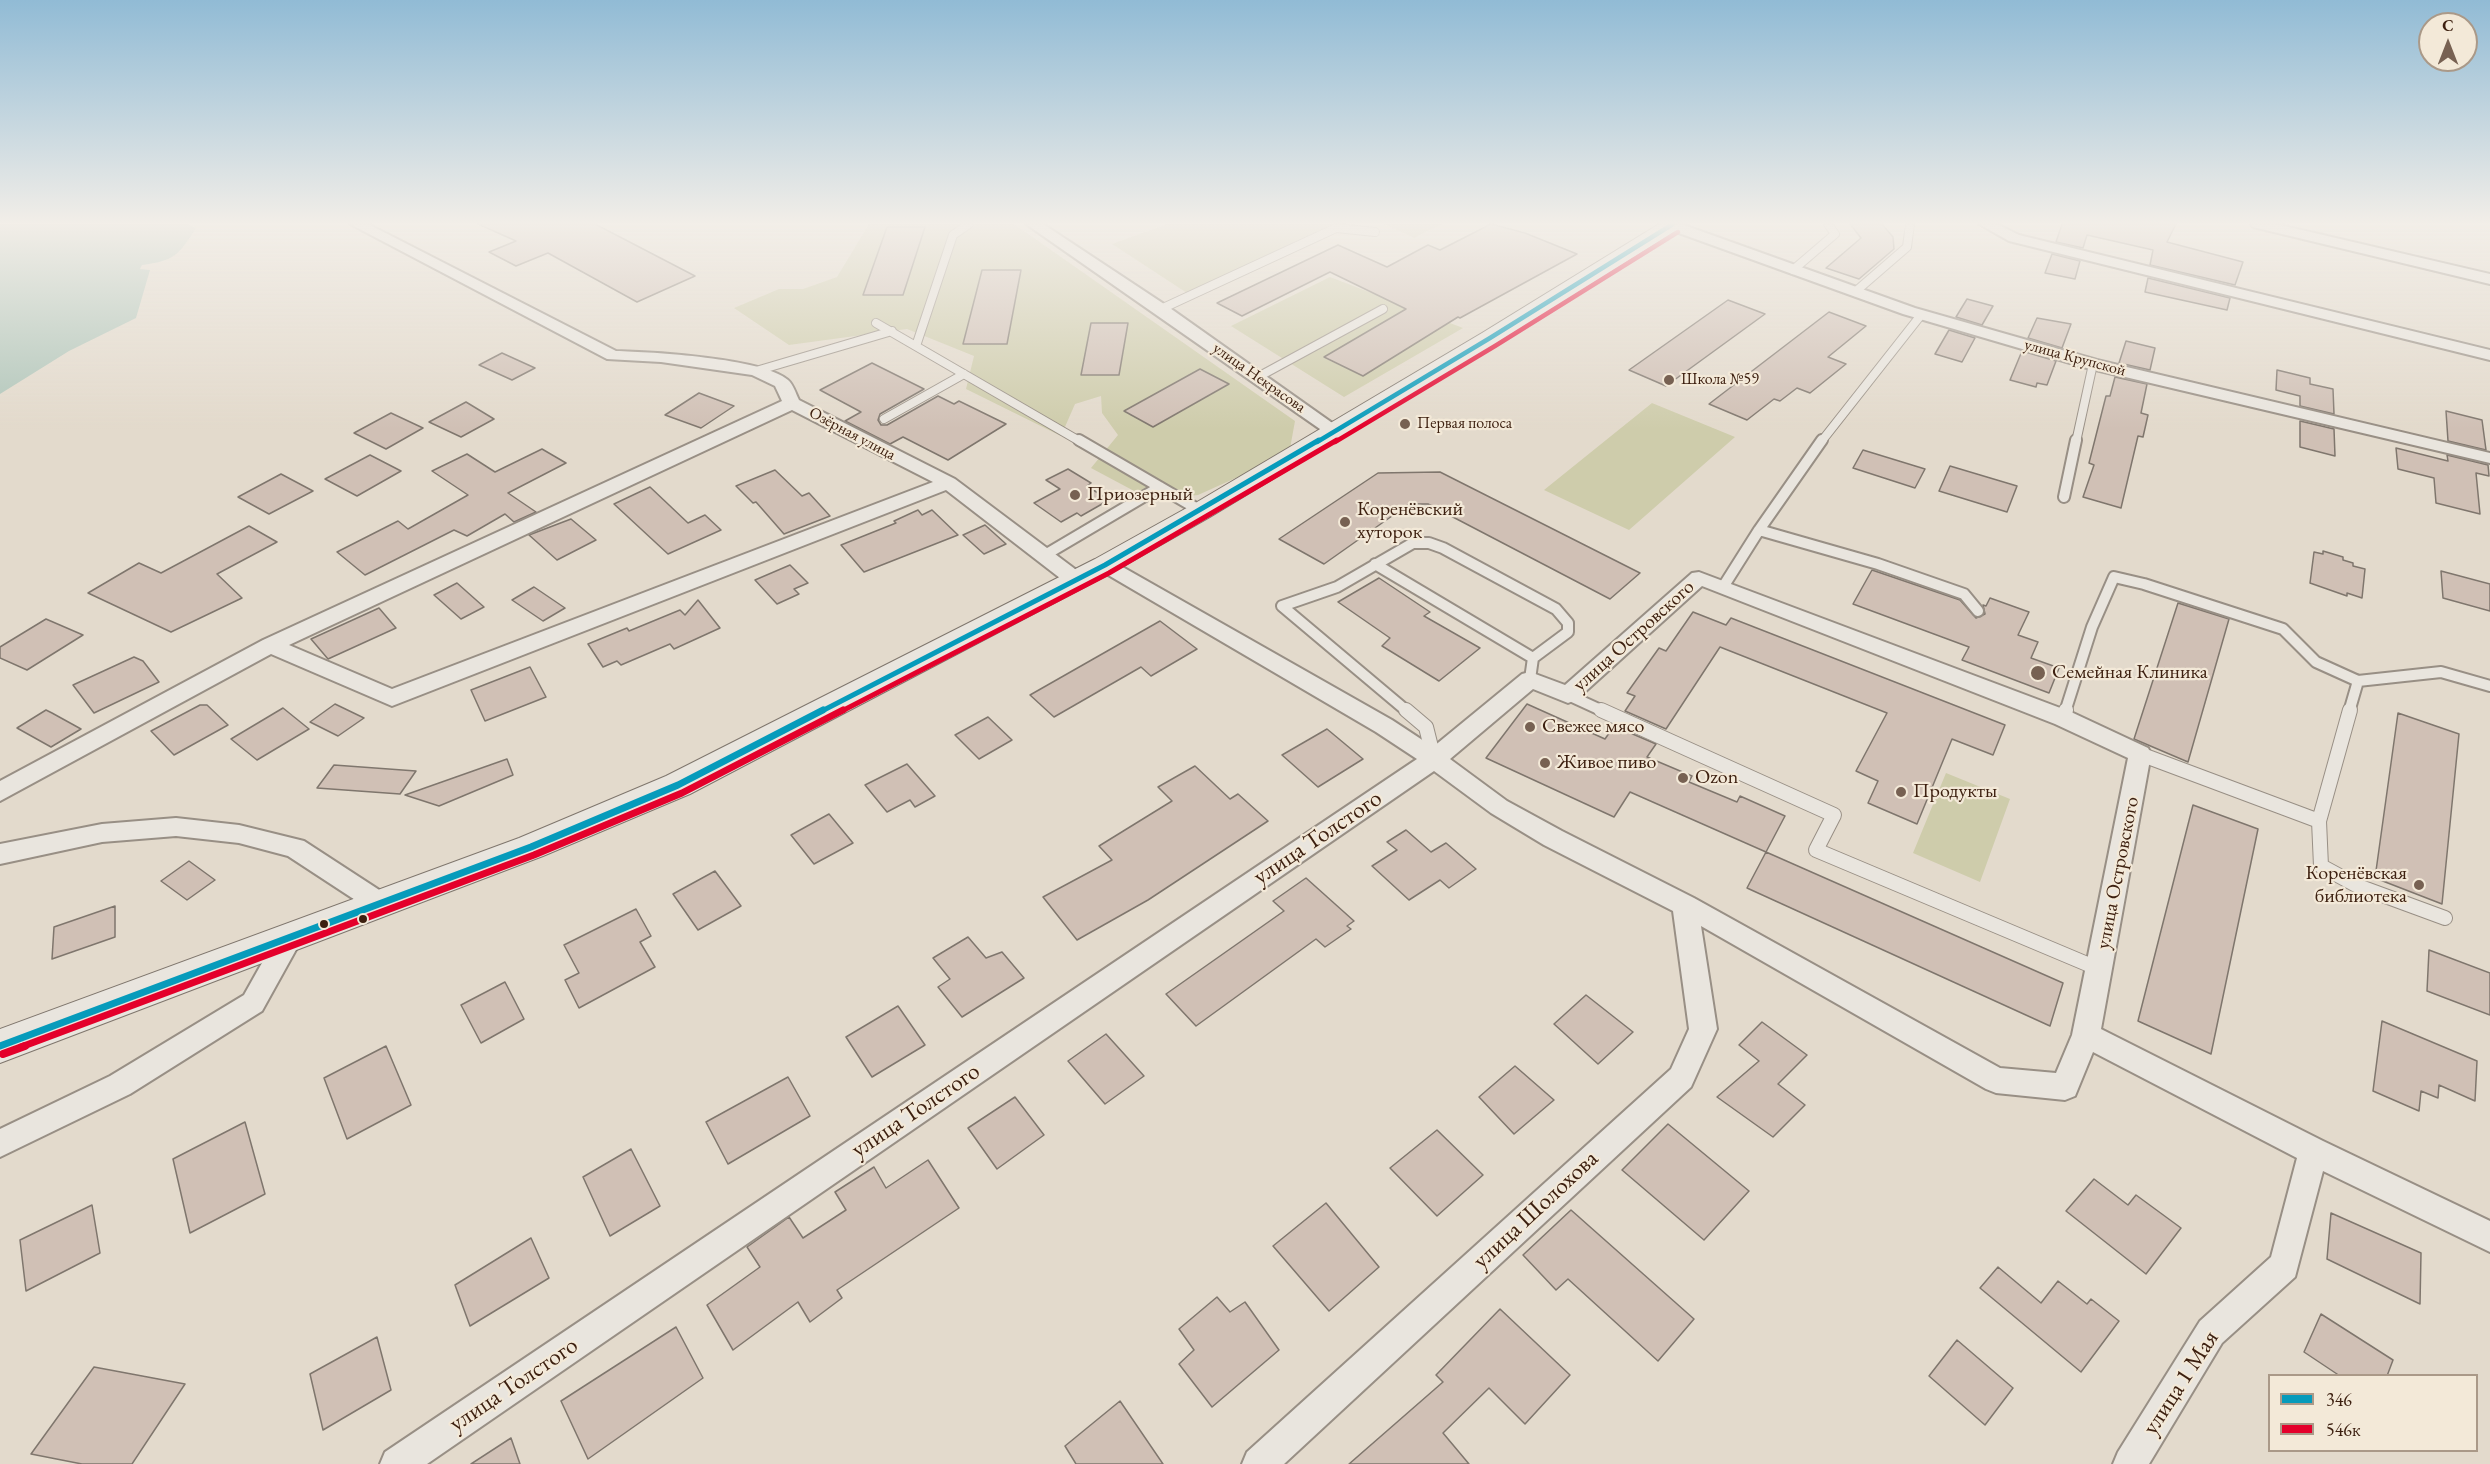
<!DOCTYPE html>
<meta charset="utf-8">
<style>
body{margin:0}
#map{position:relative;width:2490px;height:1464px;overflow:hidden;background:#e3dacc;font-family:"EB Garamond",serif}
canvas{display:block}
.legend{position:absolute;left:2268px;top:1374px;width:210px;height:78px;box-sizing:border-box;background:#f3e9d8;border:2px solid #a98;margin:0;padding:8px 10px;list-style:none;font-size:18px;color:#3d2010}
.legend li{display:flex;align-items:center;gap:12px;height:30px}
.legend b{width:30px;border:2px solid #a98}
.north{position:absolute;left:2418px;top:12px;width:60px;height:60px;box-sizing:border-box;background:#f3e9d8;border:2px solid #a98;border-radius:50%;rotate:0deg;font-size:16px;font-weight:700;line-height:24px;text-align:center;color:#3d2010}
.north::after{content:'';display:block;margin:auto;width:21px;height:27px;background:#776152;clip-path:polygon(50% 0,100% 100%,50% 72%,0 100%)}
</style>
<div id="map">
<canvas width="2490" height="1464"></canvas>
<ul class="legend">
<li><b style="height:8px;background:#069bbb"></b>346</li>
<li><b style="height:8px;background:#e4002b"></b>546к</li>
</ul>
<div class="north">С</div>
</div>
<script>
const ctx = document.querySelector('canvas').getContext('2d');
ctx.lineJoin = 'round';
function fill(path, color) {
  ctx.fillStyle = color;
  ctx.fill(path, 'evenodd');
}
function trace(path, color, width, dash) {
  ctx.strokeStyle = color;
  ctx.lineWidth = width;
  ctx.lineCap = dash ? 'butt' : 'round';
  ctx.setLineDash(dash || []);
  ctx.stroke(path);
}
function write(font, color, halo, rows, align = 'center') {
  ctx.font = font + ' "EB Garamond",serif';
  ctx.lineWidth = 4.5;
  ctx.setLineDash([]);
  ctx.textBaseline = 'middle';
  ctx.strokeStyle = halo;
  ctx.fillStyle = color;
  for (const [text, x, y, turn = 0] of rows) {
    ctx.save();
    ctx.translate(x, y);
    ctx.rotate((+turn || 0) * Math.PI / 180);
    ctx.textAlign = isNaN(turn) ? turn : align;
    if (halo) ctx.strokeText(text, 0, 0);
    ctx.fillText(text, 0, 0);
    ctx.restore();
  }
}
fill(new Path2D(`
 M869,224H1014L1295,421L1289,454L1198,495L1151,500L1091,468L1118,435L1102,413L1101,396L1075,404L1061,436L966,389L974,356L907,329L789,345L734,308L779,289H803L837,277ZM887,227H924L903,295H863ZM982,270H1021L1007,343L963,344ZM1091,323L1127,324L1119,375H1081ZM1200,370L1228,385L1153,427L1124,411Z
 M1167,224H1333L1187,293L1112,244Z
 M1384,224H1442L1414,238Z
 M1330,277L1463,328L1344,397L1231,326ZM1390,318L1428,335L1363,376L1324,358Z
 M1652,403L1735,437L1629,530L1544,490Z
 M1946,773L2010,799L1980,882L1913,853Z`), '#ceccab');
fill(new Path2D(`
 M0,224H187L196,228C179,255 174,261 142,265L140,269L150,270L136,318L69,351L0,394Z`), '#afc5b9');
const building = new Path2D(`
 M478,224H595L695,276L637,302L548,253L516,266L489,252L516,241Z
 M1491,224L1525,233L1577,254L1460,318L1458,317L1363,376L1324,357L1406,309L1330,272L1242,316L1217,303L1338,245L1387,267L1428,245L1440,250Z
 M1850,224H1882L1893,237L1894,249L1859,279L1826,268L1861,238Z
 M2062,224H2176L2167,242L2243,262L2235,285L2150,265L2153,250L2087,235L2083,248L2056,242Z
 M887,227H925L903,295H863Z
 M2052,254L2080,261L2075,279L2045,273Z
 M982,270H1021L1007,344H963Z
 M2148,278L2230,298L2227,310L2145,292Z
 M1967,299L1993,306L1982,325L1956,317Z
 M1728,300L1765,314L1666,386L1629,370Z
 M1829,312L1866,326L1828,357L1846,364L1810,393L1797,388L1780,401L1774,399L1747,420L1709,404Z
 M2037,318L2071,324L2062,348L2028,338Z
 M1091,323H1128L1119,375H1081Z
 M1949,330L1975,338L1962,362L1935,354Z
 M2126,341L2155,348L2150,370L2119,363Z
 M2022,351L2056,361L2047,385L2037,383L2036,387L2010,380Z
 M502,353L535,368L512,380L479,365Z
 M872,363L924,389L880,414L878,420L881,425H887L938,396L954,404L959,401L1006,424L948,460L903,437L890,444L845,421L861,412L820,390Z
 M1200,369L1229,384L1153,427L1124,411Z
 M2277,370L2310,378V384L2333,389L2334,414L2300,406V396L2276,390Z
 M2115,377L2147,384L2141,413L2148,415L2143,437L2138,436L2121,508L2083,497L2094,465L2089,463L2106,396H2110Z
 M699,393L734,406L701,428L665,415Z
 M466,402L494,419L461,437L429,422Z
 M2446,411L2482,420L2486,450L2448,441Z
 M391,413L423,428L386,449L354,433Z
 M2300,421L2334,429L2335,456L2300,447Z
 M2396,448L2448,461L2447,455L2488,465L2489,476L2476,473L2480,514L2436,503L2434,478L2398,469Z
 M542,449L566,463L508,493L536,512L514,522L505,514L467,536L454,530L365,575L337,552L398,521L408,529L468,495L432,471L467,454L495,472Z
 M1863,450L1925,469L1915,488L1853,468Z
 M370,455L401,471L357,496L325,479Z
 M1950,466L2017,486L2007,512L1939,491Z
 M1068,469L1091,483L1087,486L1109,500L1081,516L1077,513L1061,522L1034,503L1060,489L1046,480Z
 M775,470L802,496L809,493L830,516L784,534L756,502L753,503L736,486Z
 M1440,472L1640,573L1610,599L1428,504H1409L1324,564L1279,539L1378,473Z
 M281,474L313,491L269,514L238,497Z
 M650,487L688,523L705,515L721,530L668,554L614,504Z
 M918,510L922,515L932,510L958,535L864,572L841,545L896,523L894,521Z
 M571,519L596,540L557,560L529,535Z
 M985,525L1006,544L984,554L963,535Z
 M249,526L277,542L217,574L242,598L171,632L88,593L139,563L161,573Z
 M2323,551L2343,557V560L2353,563V566L2365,569L2362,598L2347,593V596L2310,583L2314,552L2323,554Z
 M790,565L808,583L794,589L799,594L777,604L755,580Z
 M1872,570L1960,600L1976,618L1985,614L1983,605L1986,606L1990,598L2029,612L2018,635L2038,642L2031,658L2059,668L2049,693L1962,660L1969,647L1853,604Z
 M2441,571L2490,584V611L2443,598Z
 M1379,578L1430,612L1424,616L1480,648L1439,681L1382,646L1390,638L1338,602Z
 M457,583L484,607L461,619L434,595Z
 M534,587L565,608L543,621L512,600Z
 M698,600L720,628L674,649L670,644L621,665L617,661L603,667L588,644L627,628L629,631L680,610L685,615Z
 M2178,603L2229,619L2188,762L2134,739Z
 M379,608L396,628L328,659L311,639Z
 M1693,612L1726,625L1731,618L2005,725L1993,755L1952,739L1917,824L1868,803L1878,781L1856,771L1887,713L1720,647L1666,729L1625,711L1635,696L1627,693L1659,648L1666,651Z
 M46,619L83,635L27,670L0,658V647Z
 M1160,621L1197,649L1151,676L1141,667L1054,717L1030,695Z
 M134,657L143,661L159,682L94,713L73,685Z
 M530,667L546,697L485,721L471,690Z
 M335,704L364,718L338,736L310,722Z
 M1527,704L1605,739L1614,726L1656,744L1647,757L1692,776L1689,782L1737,802L1740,796L1785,816L1766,852L1630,792L1614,817L1486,758Z
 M200,705H207L228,725L174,755L151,731Z
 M283,708L309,729L257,760L231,739Z
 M46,710L52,713L81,729L51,747L17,728Z
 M2398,713L2459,734L2442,904L2375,878Z
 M988,717L1012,740L979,759L955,735Z
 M1327,729L1363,759L1318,787L1282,755Z
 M507,759L513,775L439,806L405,795Z
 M907,764L935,796L915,807L910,800L887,812L865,785Z
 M334,765L416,771L400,794L317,788Z
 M1195,766L1230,799L1238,794L1268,821L1148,900L1077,940L1043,897L1112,860L1099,846L1172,801L1158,787Z
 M2193,805L2258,829L2211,1054L2138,1021Z
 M829,814L853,843L814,864L791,835Z
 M1406,830L1431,852L1446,843L1476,869L1449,888L1440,880L1409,900L1372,866L1397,850L1387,842Z
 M1766,852L2063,983L2050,1026L1747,888Z
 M189,861L215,880L187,900L161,881Z
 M715,871L741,906L698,930L673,894Z
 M1306,878L1354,921L1347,926L1351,929L1325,947L1316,939L1196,1026L1166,994L1284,911L1273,901Z
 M115,906V937L52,959L54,927Z
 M636,909L651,936L640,942L655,967L579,1008L565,980L579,973L564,945Z
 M968,937L986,958L1002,952L1024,978L962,1017L938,987L950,979L933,958Z
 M2429,950L2490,973V1015L2427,991Z
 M505,982L524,1019L481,1043L461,1005Z
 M1586,995L1633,1032L1598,1064L1554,1024Z
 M898,1006L925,1045L872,1077L846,1037Z
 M2382,1021L2477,1061L2475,1101L2439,1085L2438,1098L2421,1091L2419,1111L2373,1091Z
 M1762,1022L1807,1055L1778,1084L1805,1105L1773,1137L1717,1097L1759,1061L1739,1045Z
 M1106,1034L1144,1076L1105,1104L1068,1061Z
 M386,1046L411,1105L347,1139L324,1078Z
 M1515,1066L1554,1100L1514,1134L1479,1097Z
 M788,1077L810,1116L728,1164L706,1122Z
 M1015,1097L1044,1135L997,1169L968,1128Z
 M245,1122L265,1194L190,1233L173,1159Z
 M1668,1124L1749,1191L1704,1240L1622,1170Z
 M1437,1130L1483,1175L1437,1216L1390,1168Z
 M631,1149L660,1206L610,1236L583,1177Z
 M928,1160L959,1208L837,1290L842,1298L810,1322L798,1302L733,1350L707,1305L760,1267L747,1247L789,1217L803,1238L846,1210L835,1192L874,1167L886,1188Z
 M2094,1179L2128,1205L2136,1195L2181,1228L2146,1274L2066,1211Z
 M1326,1203L1379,1267L1329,1311L1273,1246Z
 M92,1205L100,1253L26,1291L20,1240Z
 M1571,1210L1694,1319L1658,1361L1568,1279L1556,1290L1523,1255Z
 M2331,1213L2421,1253L2420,1304L2327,1259Z
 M531,1238L549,1278L470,1326L455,1285Z
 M1998,1267L2041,1303L2058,1281L2087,1304L2091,1299L2119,1321L2081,1372L1980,1288Z
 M1217,1297L1230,1312L1245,1302L1279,1350L1212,1407L1179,1364L1194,1350L1179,1329Z
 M1500,1309L1570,1375L1525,1424L1489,1388L1443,1433L1469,1464H1349L1443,1382L1436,1375Z
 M2321,1314L2393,1360L2387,1376H2340L2304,1352Z
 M676,1327L703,1378L588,1459L561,1401Z
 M377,1337L391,1390L323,1430L310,1374Z
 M1957,1340L2013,1388L1985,1425L1929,1376Z
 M94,1367L185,1384L132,1464H82L31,1454Z
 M1120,1401L1163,1464H1076L1065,1446Z
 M511,1438L520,1464H471Z`);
fill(building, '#d0c0b5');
trace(building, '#7f766d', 1.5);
const laneFar2 = new Path2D(`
 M1793,270L1835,234L1828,224
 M1855,292L1907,247L1910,224
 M1161,309L1336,228L1375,232
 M876,323L1081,442
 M916,346L953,235L969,224
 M756,371L892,331
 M1258,377L1383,309
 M884,419L964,374
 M1821,442L1921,315
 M2076,442L2093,364`);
const laneFar1 = new Path2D(`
 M1079,440L1201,511
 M2064,497L2076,440
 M1759,530L1822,440
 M1045,555L1160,487
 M1375,564L1533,658
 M1723,587L1759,530L1878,564L1964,594L1978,611
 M1568,695L1605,712
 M1408,712L1282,606L1337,587L1413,543H1429L1443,548L1556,609L1568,623V632L1533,658L1530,679
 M2065,712L2092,627L2114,577L2144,584L2283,629L2316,662L2358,681L2441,672L2490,686
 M2349,712L2358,681`);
const lane = new Path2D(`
 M1406,710L1426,727L1434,759
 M1601,710L1834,815L1816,850L2099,969
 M2063,718L2066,710
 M2140,754L2319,821L2321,866L2358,886L2445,918
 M2319,821L2350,710`);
const street = new Path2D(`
 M350,224H368L616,351C651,352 763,358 788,380C793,384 796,394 799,400L955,479L1083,575L1086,580L1083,585L1076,586L1069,585L946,490L392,706L271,654L0,801V781L263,640L782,401L775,386L752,375L661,362L607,359ZM792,410L933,482L392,689L289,645Z
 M1026,224H1043L1167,306L1345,432L1342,436H1330Z
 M1664,224H1681L1915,308L2097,360L2490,453V463L2087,368L1903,314L1665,228Z
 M1979,224H1997L2019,235L2490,350V360L2009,241Z
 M2251,224H2276L2490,274V284L2253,227Z
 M1105,559L1112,561L1392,720L1433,747L1522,674L1530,672L1565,685L1692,573L1699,572L2071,712L2148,748L2151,754L2101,1029L2323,1141L2490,1221V1252L2323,1171L2295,1277L2222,1343L2149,1464H2113L2118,1452L2200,1321L2271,1257L2297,1158L2093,1052L2075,1096L2065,1100L1996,1093L1986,1089L1701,926L1717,1029L1691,1087L1284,1464H1242L1247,1452L1671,1069L1689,1029L1673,911L1544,845L1491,813L1434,771L427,1464H380L385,1452L1417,759L1376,732L1098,569L1095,565L1098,561ZM1702,586L2055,724L2128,758L2072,1035L2056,1073L2000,1068L1694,898L1562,831L1507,801L1450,759L1533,689L1568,703L1576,700Z
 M176,818L239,825L304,841L390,897L394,904L390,911L381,914L372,911L288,856L239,843L176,836L102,842L0,864V844L102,824Z
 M290,926L299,929L303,937L262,1011L130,1094L0,1157V1129L110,1076L244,995L281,929Z`);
const secondary = new Path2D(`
 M1659,224H1683L1680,228L1498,343L1210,517L1115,571L690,794L543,856L0,1063V1029L519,838L666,776L1095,559L1192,505L1482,333Z`);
trace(laneFar2, '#988f85', 10);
trace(laneFar1, '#988f85', 14);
trace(lane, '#988f85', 16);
trace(street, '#988f85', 4);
trace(secondary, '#7f766d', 2);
trace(laneFar2, '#e9e5de', 8);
trace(laneFar1, '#e9e5de', 10);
trace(lane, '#e9e5de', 14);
fill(street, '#e9e5de');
fill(secondary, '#e9e5de');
trace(new Path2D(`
 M1317,442L1490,338L1673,224`), '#069bbb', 4.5);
trace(new Path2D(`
 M820,712L1105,565L1319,440`), '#069bbb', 5);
trace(new Path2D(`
 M0,1046L531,847L678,785L823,710`), '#069bbb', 7);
trace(new Path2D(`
 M1335,442L1495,346L1678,232`), '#e4002b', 4.5);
trace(new Path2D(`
 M840,712L1109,573L1337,440`), '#e4002b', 5);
trace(new Path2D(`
 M21,1047L534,855L682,793L843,710`), '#e4002b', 7);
trace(new Path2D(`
 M3,1054L25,1046`), '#e4002b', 8);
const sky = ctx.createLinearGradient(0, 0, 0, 429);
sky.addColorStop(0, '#91bbd5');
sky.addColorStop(0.52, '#f2eee8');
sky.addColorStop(1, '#f2eee800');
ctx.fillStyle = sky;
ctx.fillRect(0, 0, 2490, 429);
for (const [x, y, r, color] of [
 [1669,380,6,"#776152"],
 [1405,424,6,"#776152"],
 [1075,495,6,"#776152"],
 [1345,522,6,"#776152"],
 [2038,673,8,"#776152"],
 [1530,727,6,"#776152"],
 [1545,763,6,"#776152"],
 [1683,778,6,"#776152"],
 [1901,792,6,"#776152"],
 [2419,885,6,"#776152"],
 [363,919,5,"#3d2010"],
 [324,924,5,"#3d2010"]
]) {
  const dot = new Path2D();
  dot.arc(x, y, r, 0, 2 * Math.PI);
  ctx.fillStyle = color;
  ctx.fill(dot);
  trace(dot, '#f3e9d8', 2);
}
write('16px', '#3d2010', '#f3e9d8', [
 ["улица Крупской",2075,358,15],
 ["улица Некрасова",1259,378,35],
 ["Озёрная улица",852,434,28]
]);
write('16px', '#3d2010', '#f3e9d8', [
 ["Школа №59",1681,380],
 ["Первая полоса",1417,424]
], 'left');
write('20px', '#3d2010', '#f3e9d8', [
 ["Приозерный",1087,495],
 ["Коренёвский",1357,510],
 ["хуторок",1357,533],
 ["Семейная Клиника",2052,673],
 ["Свежее мясо",1542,727],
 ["Живое пиво",1557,763],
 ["Ozon",1695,778],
 ["Продукты",1913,792],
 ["Коренёвская",2407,874,"right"],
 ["библиотека",2407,897,"right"]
], 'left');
write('20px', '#3d2010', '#f3e9d8', [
 ["улица Островского",1634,636,-42],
 ["улица Островского",2118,873,-79]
]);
write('24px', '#3d2010', '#f3e9d8', [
 ["улица Толстого",1318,838,-34],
 ["улица Толстого",916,1111,-34],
 ["улица Шолохова",1536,1210,-43],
 ["улица 1 Мая",2181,1383,-57],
 ["улица Толстого",514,1385,-34]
]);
</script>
